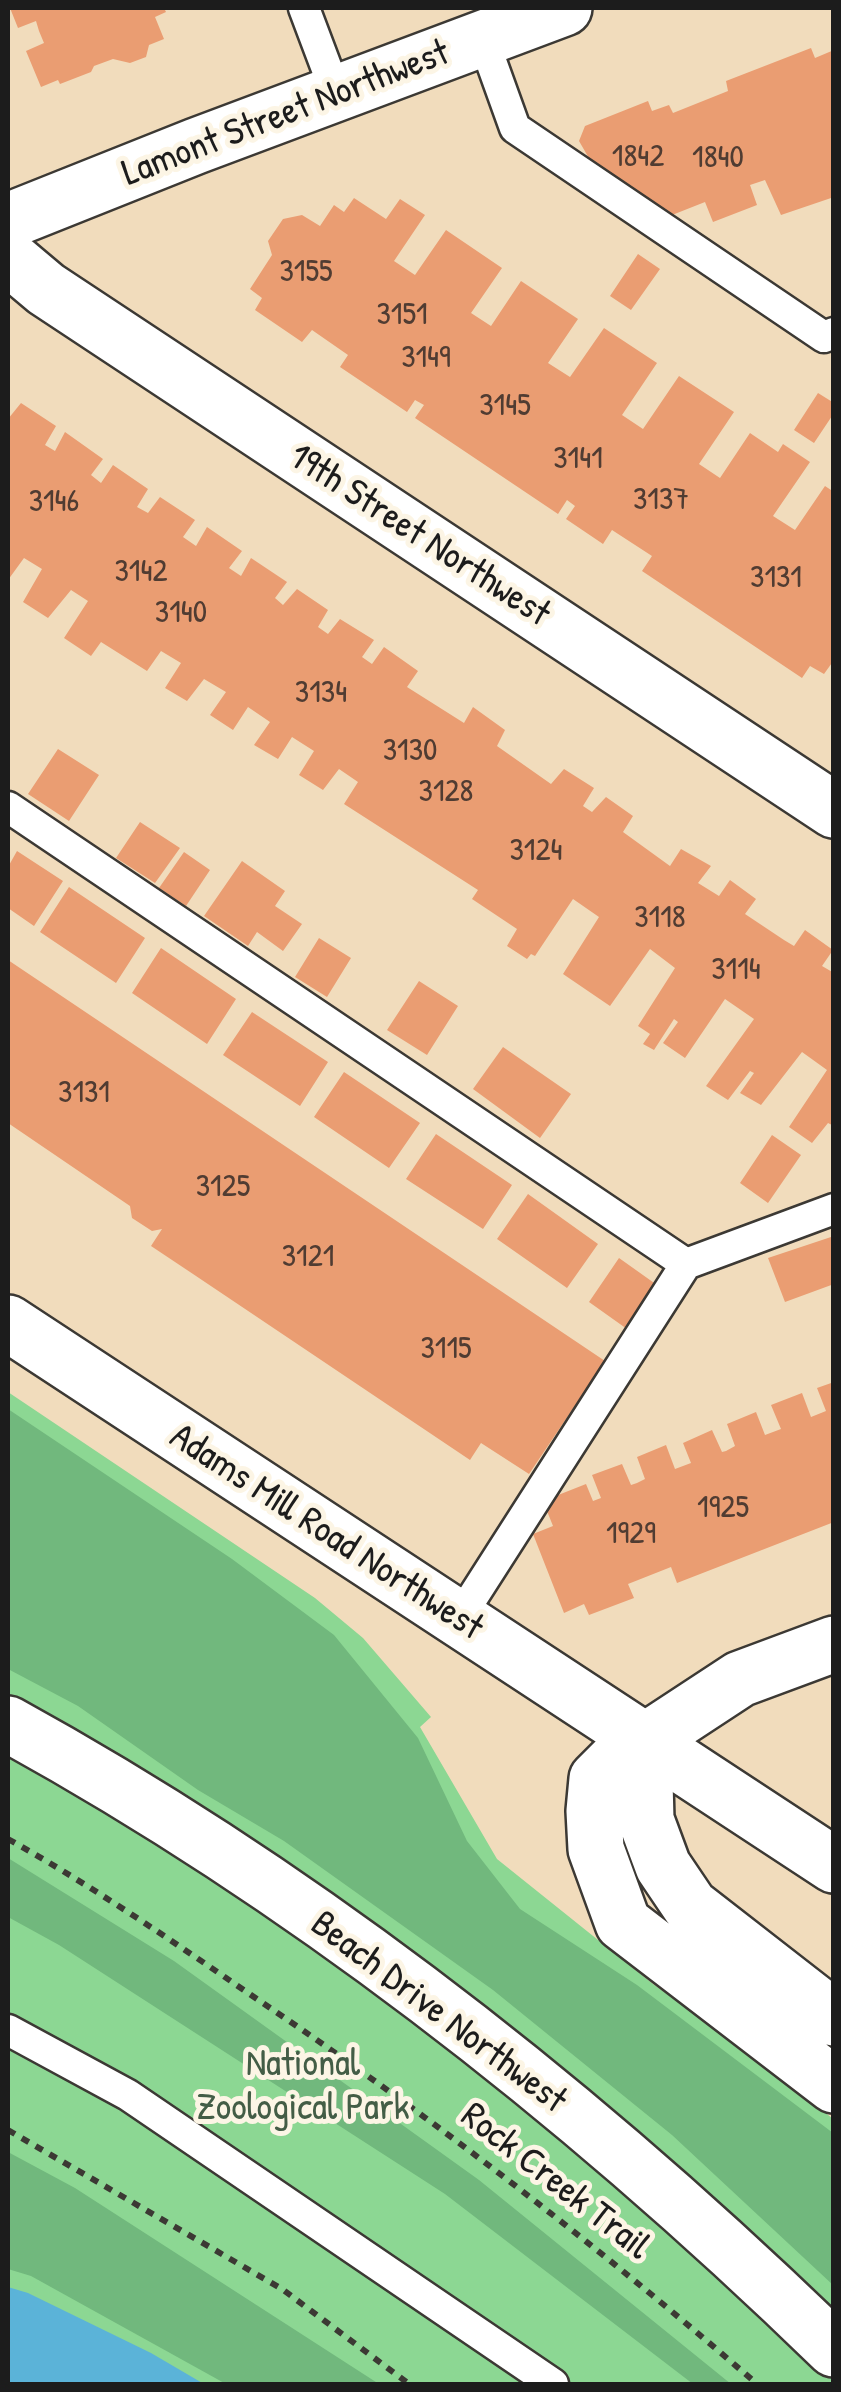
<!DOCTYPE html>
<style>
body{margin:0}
#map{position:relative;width:841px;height:2392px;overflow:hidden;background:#f1dcbc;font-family:"Patrick Hand",sans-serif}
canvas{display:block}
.frame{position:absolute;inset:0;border:10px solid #1c1c1c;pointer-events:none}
</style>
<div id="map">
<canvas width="841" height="2392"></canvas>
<div class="frame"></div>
</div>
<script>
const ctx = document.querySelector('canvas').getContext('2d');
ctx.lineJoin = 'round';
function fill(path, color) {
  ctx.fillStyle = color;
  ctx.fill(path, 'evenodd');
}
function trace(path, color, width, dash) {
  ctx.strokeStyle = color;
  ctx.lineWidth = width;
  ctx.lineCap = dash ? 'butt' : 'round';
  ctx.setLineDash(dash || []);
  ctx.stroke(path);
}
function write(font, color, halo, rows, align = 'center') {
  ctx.font = font + ' "Patrick Hand",sans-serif';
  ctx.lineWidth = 10;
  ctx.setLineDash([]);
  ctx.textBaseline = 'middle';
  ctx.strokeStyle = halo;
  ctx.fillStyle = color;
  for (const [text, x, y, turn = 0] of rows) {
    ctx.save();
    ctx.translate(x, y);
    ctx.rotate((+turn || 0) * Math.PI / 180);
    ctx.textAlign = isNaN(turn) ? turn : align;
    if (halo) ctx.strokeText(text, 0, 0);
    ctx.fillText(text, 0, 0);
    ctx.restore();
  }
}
fill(new Path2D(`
 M8,1392L315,1598L363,1638L431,1717L420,1727L497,1859L653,1984L767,2064L833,2119V2384H8Z`), '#8cd793');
fill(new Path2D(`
 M8,1409L232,1559L334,1635L418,1738L467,1841L520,1909L637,1985L833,2133V2285L672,2135L493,1990L284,1841L198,1790L78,1706L8,1669Z
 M8,1858L174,1961L479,2180L731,2384H693L445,2194L59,1945L8,1917Z
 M8,2152L75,2188L379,2384H226L31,2276L8,2269Z`), '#71b87d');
fill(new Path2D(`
 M8,2287L28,2293L151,2353L204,2384H8Z`), '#5bb3d8');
fill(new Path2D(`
 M10,8H164L166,12L155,17L164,39L149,45L146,57L130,63L113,59L94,66L91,72L60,84L58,80L41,87L26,51L44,43L39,31L36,21L18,28Z
 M811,48L815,58L834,50V197L781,215L765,180L750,185L757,205L713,222L705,202L662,219L644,206L639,193L633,196L597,172L579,141L585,126L648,101L652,111L669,105L673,113L728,91L726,81Z
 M354,198L386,219L400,199L425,215L394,261L415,275L446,230L502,268L471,313L491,326L521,281L578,319L548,363L570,377L604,328L657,363L622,415L643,429L679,376L734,412L699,464L720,478L750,433L778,452L783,444L810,462L773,516L795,530L825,486L834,492V660L824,674L810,666L802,678L642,571L652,556L612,530L603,544L566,519L575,506L567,500L558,514L415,418L424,405L415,400L407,412L340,367L348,355L312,330L302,342L255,310L262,298L250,289L272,255L268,241L283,219L302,215L320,226L334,205L344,212Z
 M638,254L660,269L631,310L610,296Z
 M818,393L834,403V413L814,443L794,430Z
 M21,403L56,426L45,445L55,451L65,432L103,459L91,475L101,483L113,465L148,489L137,507L148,513L160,497L195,520L183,537L196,546L207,527L242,551L229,568L241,576L251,558L287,582L275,598L283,605L297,589L328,610L318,627L328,634L340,619L374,640L362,657L372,664L384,647L418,671L407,687L464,723L473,707L505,730L497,746L551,784L564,769L594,788L583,806L592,812L606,797L633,816L623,832L670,866L681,849L711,866L698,883L719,896L730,880L756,899L745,914L784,940L794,946L805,930L833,950L822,966L834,973V1126L828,1123L812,1143L789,1127L827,1070L802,1052L761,1105L740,1093L754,1073L750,1071L728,1100L706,1086L754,1019L725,999L685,1058L663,1043L678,1022L674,1019L654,1050L643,1044L650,1034L638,1026L675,968L650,949L610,1006L563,974L599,917L573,899L535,956L531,954L527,959L507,946L517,929L472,899L478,890L344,804L358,782L339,769L323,790L299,775L314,751L292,737L278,759L254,745L270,722L248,707L233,730L210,715L226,692L204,679L187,701L165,688L181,663L161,651L147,671L101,642L91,656L64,638L88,601L71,590L48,618L23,602L42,569L24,558L8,580V419Z
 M58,749L99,775L69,821L28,794Z
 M140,822L180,848L155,883L116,858Z
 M17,851L63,881L34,926L8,908V867Z
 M184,852L210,870L186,906L159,888Z
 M242,861L285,891L275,906L302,924L283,951L257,932L248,946L204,916Z
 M69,887L145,938L116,983L40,932Z
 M319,938L351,958L327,997L295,977Z
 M161,948L236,999L207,1044L132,993Z
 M8,960L605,1361L529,1474L481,1443L470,1460L196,1276L151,1246L162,1229L152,1231L132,1218L130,1206L8,1123Z
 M419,981L458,1006L427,1055L387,1030Z
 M252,1012L328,1062L300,1106L223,1055Z
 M503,1047L571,1094L540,1138L473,1089Z
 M344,1072L420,1123L389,1168L314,1117Z
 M436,1134L512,1185L483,1229L406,1179Z
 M772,1135L801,1155L768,1203L740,1183Z
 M528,1194L598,1244L567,1288L497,1239Z
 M834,1236V1284L785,1302L768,1258Z
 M619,1258L657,1285L627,1329L589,1302Z
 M834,1382V1522L677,1583L671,1567L628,1584L634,1598L589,1615L584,1604L564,1613L533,1534L553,1526L543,1501L586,1484L593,1501L601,1498L592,1475L622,1464L631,1485L637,1483L645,1479L637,1457L666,1445L675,1469L691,1463L683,1443L712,1430L722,1452L726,1451L735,1446L727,1424L756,1412L765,1435L781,1429L771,1405L802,1393L811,1417L826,1411L817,1388Z`), '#ea9d72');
const service = new Path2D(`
 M304,8L336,93
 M483,39L515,128L824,337L834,333
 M8,807L686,1264
 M458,1620L686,1264L834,1209
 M8,2030L128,2095L553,2384`);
const minor = new Path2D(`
 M8,221L196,146L564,8
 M8,257L46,289L834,810
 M644,1742L740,1679L834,1644`);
const tertiary = new Path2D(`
 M834,2018L690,1906L663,1866L646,1820L644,1742L619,1757L597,1779L594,1811L596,1849L623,1923L834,2085`);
const secondary = new Path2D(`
 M8,1323L834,1865`);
const primary = new Path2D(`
 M8,1724C310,1890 587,2109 834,2349`);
trace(service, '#3c3934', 35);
trace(minor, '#3c3934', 60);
trace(tertiary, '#3c3934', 60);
trace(secondary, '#3c3934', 60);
trace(primary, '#3c3934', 60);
trace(new Path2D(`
 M8,1839C94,1887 175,1943 257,1999C432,2117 598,2246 757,2384
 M8,2130L282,2289L409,2384`), '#3c3934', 6, [8, 8]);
trace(service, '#fff', 30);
trace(minor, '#fff', 55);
trace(tertiary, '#fff', 55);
trace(secondary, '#fff', 55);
trace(primary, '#fff', 55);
write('32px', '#503c32', null, [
 ["1842",638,157],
 ["1840",718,158],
 ["3155",306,272],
 ["3151",402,315],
 ["3149",426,358],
 ["3145",505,406],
 ["3141",578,459],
 ["3137",661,500],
 ["3146",54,502],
 ["3142",141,572],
 ["3131",776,578],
 ["3140",181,613],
 ["3134",321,693],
 ["3130",410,751],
 ["3128",446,792],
 ["3124",536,851],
 ["3118",660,918],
 ["3114",736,970],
 ["3131",84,1093],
 ["3125",223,1187],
 ["3121",308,1257],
 ["3115",446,1349],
 ["1925",723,1508],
 ["1929",631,1534]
]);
write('38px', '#1c1c1c', '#fcf5e5', [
 ["Lamont Street Northwest",286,114,-21],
 ["19th Street Northwest",419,536,33],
 ["Adams Mill Road Northwest",326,1533,33],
 ["Beach Drive Northwest",438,2013,37],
 ["Rock Creek Trail",555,2182,38]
]);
write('38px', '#435d46', '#fcf5e5', [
 ["National",303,2065],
 ["Zoological Park",303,2109]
]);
</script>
